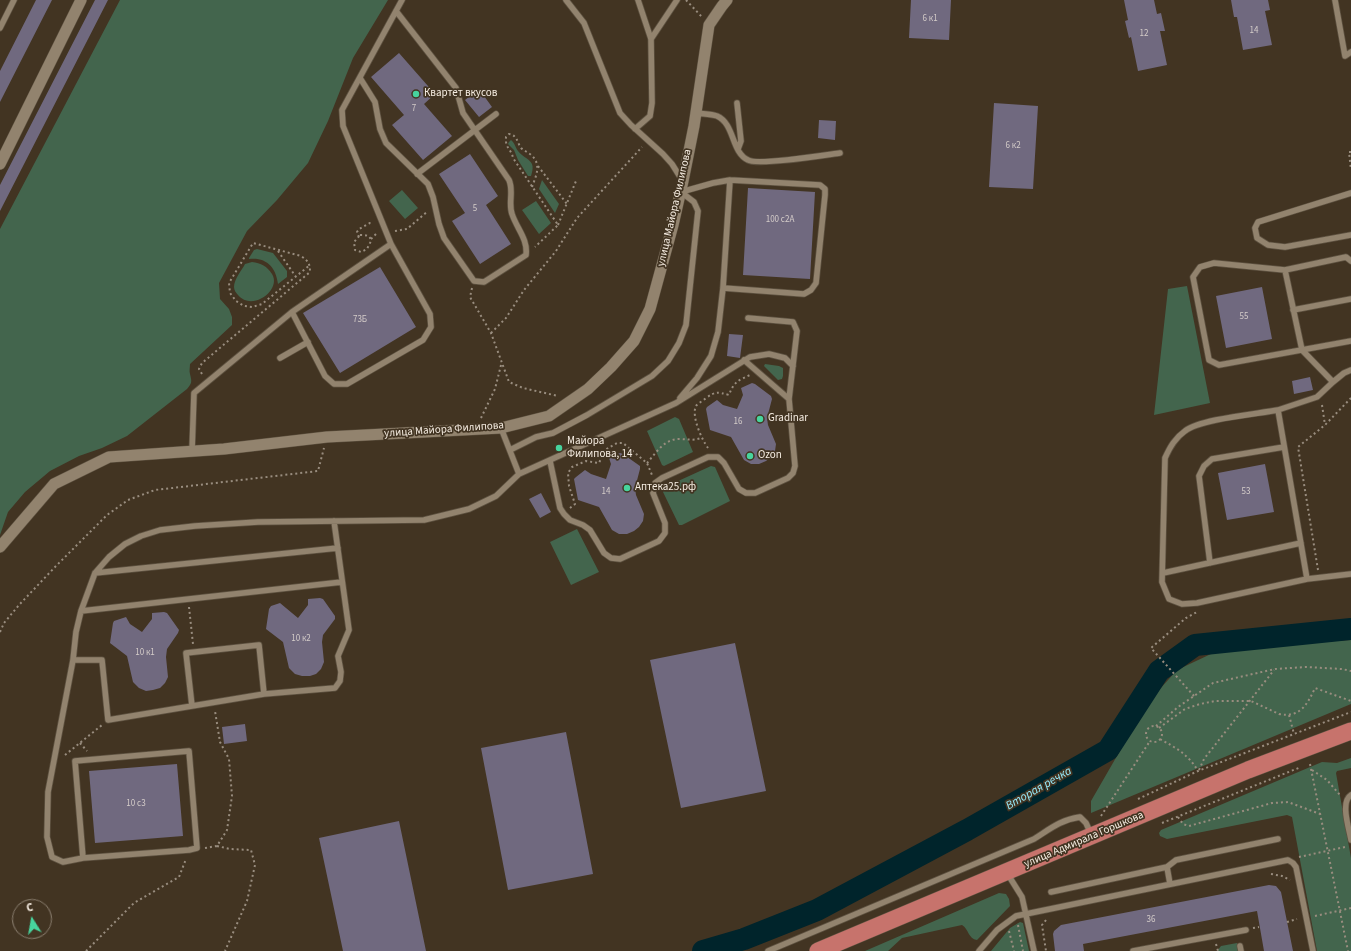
<!DOCTYPE html>
<meta charset="utf-8">
<style>
body{margin:0}
#map{position:relative;width:1351px;height:951px;overflow:hidden;background:#423422;font-family:"Source Sans 3",sans-serif}
canvas{display:block}
.north{position:absolute;left:12px;top:899px;width:40px;height:40px;box-sizing:border-box;background:#423422;border:1px solid #8a7e6f;border-radius:50%;rotate:349deg;font-size:11px;font-weight:700;line-height:16px;text-align:center;color:#f6ede2}
.north::after{content:'';display:block;margin:auto;width:14px;height:18px;background:#47d49e;clip-path:polygon(50% 0,100% 100%,50% 72%,0 100%)}
</style>
<div id="map">
<canvas width="1351" height="951"></canvas>
<div class="north">С</div>
</div>
<script>
const ctx = document.querySelector('canvas').getContext('2d');
ctx.lineJoin = 'round';
function fill(path, color) {
  ctx.fillStyle = color;
  ctx.fill(path, 'evenodd');
}
function trace(path, color, width, dash) {
  ctx.strokeStyle = color;
  ctx.lineWidth = width;
  ctx.lineCap = dash ? 'butt' : 'round';
  ctx.setLineDash(dash || []);
  ctx.stroke(path);
}
function write(font, color, halo, rows, align = 'center') {
  ctx.font = font + ' "Source Sans 3",sans-serif';
  ctx.lineWidth = 3.5;
  ctx.setLineDash([]);
  ctx.textBaseline = 'middle';
  ctx.strokeStyle = halo;
  ctx.fillStyle = color;
  for (const [text, x, y, turn = 0] of rows) {
    ctx.save();
    ctx.translate(x, y);
    ctx.rotate((+turn || 0) * Math.PI / 180);
    ctx.textAlign = isNaN(turn) ? turn : align;
    if (halo) ctx.strokeText(text, 0, 0);
    ctx.fillText(text, 0, 0);
    ctx.restore();
  }
}
fill(new Path2D(`
 M120,0H388L353,58L328,121L308,163L277,200L247,231L219,283L220,299L229,309L232,317V325L190,364C190,367 189,371 190,374C192,382 192,383 187,389L127,436L102,448L79,456L50,471L25,492L8,512L0,535V229Z
 M511,140C515,143 515,147 518,151C526,161 537,159 531,176H528L518,160L514,150L508,144L509,142Z
 M542,180L559,204L555,213L539,189Z
 M402,190L418,208L405,219L389,201Z
 M536,201L551,223L539,234L522,210Z
 M257,249L273,253L287,271V277L278,284C276,268 267,257 249,259V258L254,250Z
 M252,262C261,263 267,266 272,274C282,290 252,312 238,295C236,293 234,290 234,287C234,279 242,270 245,264Z
 M1187,286L1210,403L1154,415L1168,289Z
 M765,364L779,366L783,368V376L782,379L778,380L764,366Z
 M675,417L679,419L693,452L664,466L662,465L647,431Z
 M711,466L715,467L730,501L682,525H679L663,492V489L665,487Z
 M577,529L599,572L571,585L550,542Z
 M1351,640V704L1091,813V801L1136,723L1159,690L1177,670L1213,653L1242,647Z
 M1351,758V768L1337,771L1336,773L1351,858V951H1317L1292,817L1287,815L1167,839L1160,836L1159,833L1161,830L1322,762L1337,763Z
 M999,893L1006,894L1009,899L1010,906L977,940C968,939 969,929 962,925L902,938L888,951H865Z
 M1020,922L1023,923L1029,951H991L1010,928Z
 M1237,943L1238,951H1217L1221,946Z`), '#43654d');
trace(new Path2D(`
 M703,951L744,939L817,910L967,830L1108,750L1159,671L1195,645L1351,629`), '#00242b', 22);
fill(new Path2D(`
 M36,0H52L0,102V71Z
 M95,0H108L0,211V185Z
 M911,0H951L949,40L909,38Z
 M1124,0H1154L1157,14L1161,13L1165,31H1160L1167,65L1138,71L1131,37L1129,38L1125,21L1128,20Z
 M1231,0H1268L1270,10L1265,11L1272,45L1243,50L1237,17H1234Z
 M399,53L435,94L424,104L452,136L423,160L392,125L404,115L371,77Z
 M479,89L492,107L479,117L465,100Z
 M994,103L1038,106L1033,189L989,187Z
 M819,120L836,121L835,140L818,138Z
 M470,154L498,196L486,205L511,244L480,264L452,221L465,213L439,174Z
 M748,188L815,192L810,279L743,275Z
 M380,267L416,327L340,373L303,313Z
 M1262,287L1272,339L1226,348L1216,296Z
 M729,334L743,335L740,358L727,356Z
 M1310,377L1313,390L1294,394L1292,381Z
 M752,383L755,384L771,396L772,399L767,418L768,425L776,444L775,451L771,457L766,461L759,464H751L744,460L731,437L710,430L706,409L707,407L717,400L723,405L737,409L743,395L741,388Z
 M620,453L623,454L640,466V469L635,488L636,495L644,514L643,521L639,527L634,531L627,534H619L612,530L599,507L578,500L574,479L576,477L585,470L591,474L606,479L611,464L609,458Z
 M1265,464L1274,512L1227,520L1218,473Z
 M541,493L551,512L540,518L529,499Z
 M320,598L323,599L335,616V619L323,635L322,642L324,662L321,669L316,674L310,676H302L295,674L289,668L283,642L266,629L269,609L271,606L280,603L298,618L308,605V599Z
 M164,612L167,613L179,630L178,633L167,649L166,657L168,677L165,683L160,688L153,690L146,691L139,688L133,682L127,656L110,643L113,623L114,621L126,617L130,624L142,632L152,619V613Z
 M735,643L766,791L681,808L650,660Z
 M245,724L247,741L224,744L222,727Z
 M566,732L593,874L508,890L481,748Z
 M177,764L183,836L95,843L89,771Z
 M399,821L426,951H343L319,838Z
 M1269,885L1276,886L1281,892L1293,951H1264L1257,911L1083,944L1084,951H1055L1053,934L1054,931L1061,925Z`), '#70697f');
const lane = new Path2D(`
 M566,0L584,23L620,113L631,125L663,154L672,164L682,180
 M1335,0L1345,56L1351,52
 M0,28L14,0
 M651,39L677,0
 M360,78L375,102L380,129L386,143L428,184L433,197L439,224L444,238L474,281L484,282L526,255C528,239 517,229 512,214C508,203 514,191 509,180L463,113L456,88L396,11
 M737,103L741,141L738,149
 M696,113C702,114 711,114 717,116C735,124 731,152 748,160C757,166 825,155 840,153
 M635,129L650,116L652,103L651,39L638,0
 M417,174L496,114
 M1351,193L1258,222L1255,228L1257,238L1268,245L1285,247L1351,235
 M1351,261L1346,257L1285,270L1214,263L1200,267L1193,277L1209,360L1219,365L1351,341
 M1285,270L1302,350L1333,382L1317,397L1278,410L1307,579L1351,574
 M723,288L804,294L811,290L816,283L825,195V189L820,185L730,180
 M1293,310L1351,299
 M292,312L325,376L334,384H347L423,340L431,327L430,314L391,244
 M748,318L793,322L797,331L789,399
 M280,358L308,342
 M1333,382L1344,373L1351,370
 M680,398L697,378L711,356L718,332L723,288L730,180L713,183L681,192
 M1278,410C1257,414 1200,419 1185,431C1175,438 1170,447 1165,458L1162,582L1169,599L1182,604L1197,603L1307,579
 M501,428L519,474L676,403L750,357L769,354L785,358L793,366
 M510,450L536,437L553,433L587,415L652,376L668,361L679,343L686,325L698,211L694,202L681,192
 M192,451L194,393L292,312L391,244L343,126L342,110L402,0
 M550,461L560,508L564,514L570,520L583,525L590,530L604,553L611,558L620,559L659,541L665,533V523L653,493L655,483L662,478L708,457H718L724,463L739,489L746,493H755L788,478L793,473L795,466L789,399L744,360
 M1210,563L1199,476L1204,466L1212,459L1284,447
 M95,573L338,548
 M1163,573L1301,543
 M81,611L342,582
 M73,660H102L108,720L264,694L335,688L340,681L341,672L338,656L349,630L334,521
 M192,706L186,653L259,645L264,694
 M1351,795C1340,802 1349,828 1351,840
 M83,858L75,761L189,751L197,848L189,850L83,858L63,862L52,857L47,837L48,792L73,660L76,632L81,611L95,573L109,557L125,544L141,536L160,530L195,526L258,522L424,520L469,509L496,496L519,474
 M1007,873L1022,897L1034,951
 M1170,884L1167,867L1176,860L1278,839
 M1051,892L1167,867
 M1240,946L1241,951
 M768,951L1034,839C1050,829 1060,820 1080,817L1086,823L1091,834
 M979,951L997,930L1016,916L1288,860L1293,863L1296,867L1313,951
 M1133,951L1246,930`);
const street = new Path2D(`
 M0,164L81,0
 M0,547L54,484L109,457L224,449L327,437L501,428L549,416L588,389L611,367L634,341L650,309L673,225L683,181L694,126L709,25L722,6L727,0`);
const primary = new Path2D(`
 M818,951L1248,770L1351,731`);
trace(lane, '#5e5241', 7);
trace(street, '#5e5241', 12);
trace(primary, '#5e5241', 18);
trace(new Path2D(`
 M686,0L702,17
 M1351,152H1349L1351,170
 M538,166L567,204
 M532,187C536,176 542,164 531,155C528,152 524,151 521,148C517,142 517,135 509,134L506,137C505,149 511,148 513,158L558,225L535,247
 M558,225L576,181
 M395,231L407,229L428,211
 M360,235C366,235 370,235 371,241L367,249L361,252L355,250L354,242Z
 M359,237L357,232L359,229L370,223H373
 M371,239L377,233
 M278,251L296,277
 M472,288L470,297L491,333L509,382L523,388L558,396
 M491,333L506,318L524,290L556,251L577,218L642,147
 M202,374L199,369L202,363L310,272C310,263 308,261 301,256L253,243L229,283L230,293L236,301L244,306L252,307L262,304L310,265
 M1322,405L1325,425
 M481,418L495,389L501,365
 M708,448C702,440 691,416 696,406C698,403 703,401 706,398C716,391 718,392 729,395C734,382 737,381 750,375
 M647,463C656,453 664,439 679,439C687,439 693,441 701,438
 M570,508L575,504L569,486L568,473L572,467L586,461L599,463L605,450L617,443H623L647,463L652,475
 M1318,570L1298,447L1325,425L1351,398
 M189,607L193,644
 M0,632L4,623L19,605L55,567L107,515L128,500L155,490L318,471L324,448
 M1194,696L1151,648L1186,618L1197,612
 M1289,715L1294,734
 M1156,726L1178,707L1213,683L1275,669L1306,667L1342,669L1351,671
 M1146 734a8 8 0 1 1 16 0a8 8 0 1 1-16 0Z
 M1159,728L1185,709L1200,704L1215,701H1251L1279,714C1300,718 1307,705 1315,688L1351,701
 M1160,739C1176,748 1188,754 1198,771
 M80,743L87,751
 M65,755L102,725
 M1310,764L1348,951
 M1199,770L1204,759L1274,670
 M1312,770L1327,780L1340,795
 M1138,799L1198,771L1351,712
 M1101,816L1150,741
 M1178,817L1183,824L1189,826L1272,803L1288,802L1320,814
 M1162,823L1301,767
 M217,846L230,849L251,850L255,865L247,901L225,951
 M205,848L217,846L227,830L232,796L229,759L220,742L215,711
 M1299,857L1345,847
 M1271,874L1282,876L1290,880
 M1315,916L1351,908
 M1046,920L1042,925L1046,951
 M1287,922L1297,919
 M1018,925L1023,951
 M1253,928L1259,927
 M1009,931L1014,951
 M1216,944L1218,951
 M86,951L134,903L179,877L186,859`), '#998d7f', 2, [2, 3]);
trace(lane, '#92836e', 5.5);
trace(street, '#92836e', 11);
trace(primary, '#c7736c', 17);
for (const [x, y, r, color] of [
 [416,94,4,"#47d49e"],
 [760,419,4,"#47d49e"],
 [559,448,4,"#47d49e"],
 [750,456,4,"#47d49e"],
 [627,488,4,"#47d49e"]
]) {
  const dot = new Path2D();
  dot.arc(x, y, r, 0, 2 * Math.PI);
  ctx.fillStyle = color;
  ctx.fill(dot);
  trace(dot, '#423422', 1.5);
}
write('9px', '#d4ccc9', null, [
 ["6 к1",930,19],
 ["14",1254,31],
 ["12",1144,34],
 ["7",414,109],
 ["6 к2",1013,146],
 ["5",475,209],
 ["100 с2А",780,220],
 ["55",1244,317],
 ["73Б",360,320],
 ["16",738,422],
 ["14",606,492],
 ["53",1246,492],
 ["10 к2",301,639],
 ["10 к1",145,653],
 ["10 с3",136,804],
 ["36",1151,920]
]);
write('11px', '#f6ede2', '#423422', [
 ["Квартет вкусов",424,94],
 ["Gradinar",768,419],
 ["Майора",567,442],
 ["Филипова, 14",567,455],
 ["Ozon",758,456],
 ["Аптека25.рф",635,488]
], 'left');
write('11px', '#f6ede2', '#423422', [
 ["улица Майора Филипова",675,208,-77],
 ["улица Майора Филипова",444,430,-4],
 ["улица Адмирала Горшкова",1084,840,-23]
]);
write('italic 12px', '#97edfe', '#423422', [
 ["Вторая речка",1039,789,-30]
]);
</script>
